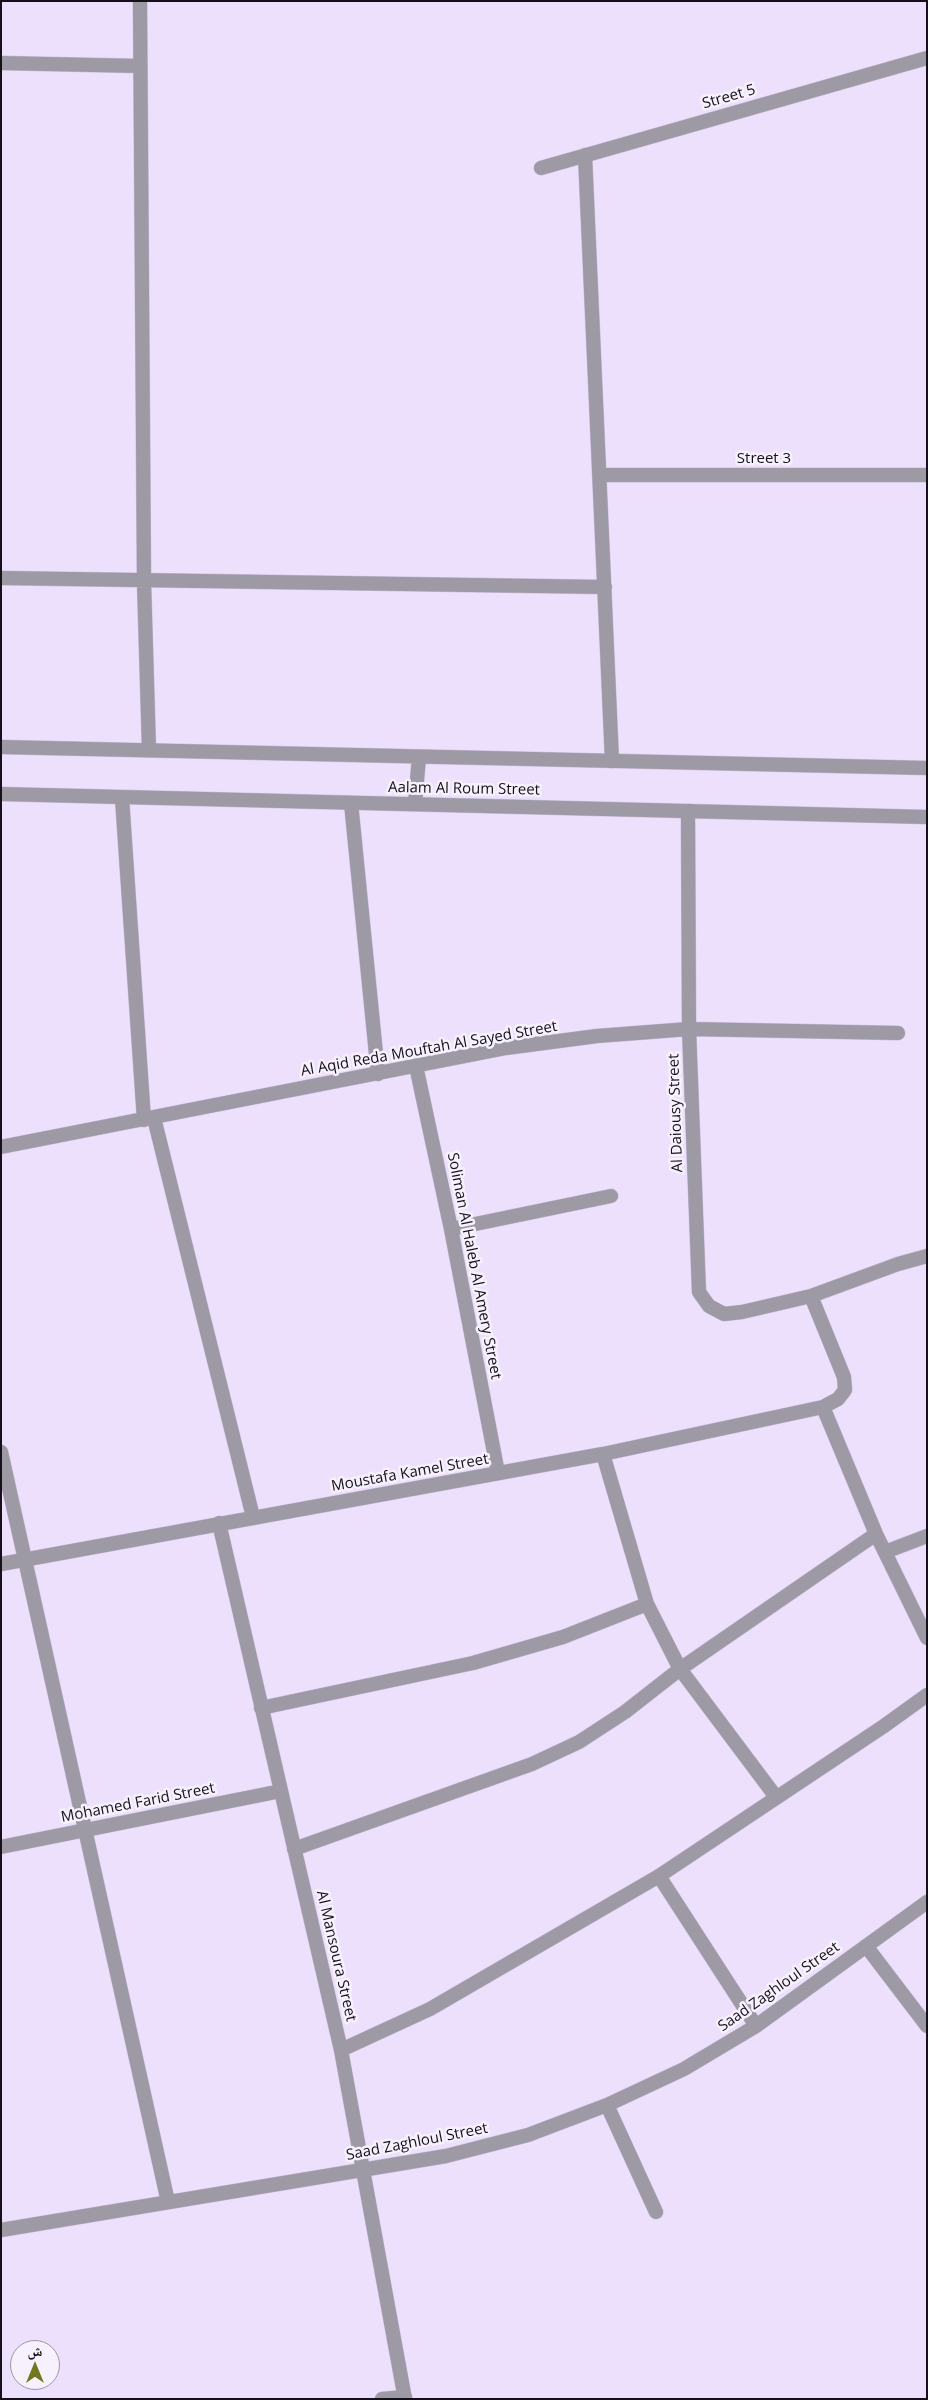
<!DOCTYPE html>
<meta charset="utf-8">
<style>
body{margin:0}
#map{position:relative;width:928px;height:2400px;overflow:hidden;background:#ede0fc;font-family:"Open Sans","Noto Naskh Arabic",sans-serif}
canvas{display:block}
.frame{position:absolute;inset:0;border:2px solid #15101a;pointer-events:none}
.north{position:absolute;left:10px;top:2340px;width:50px;height:50px;box-sizing:border-box;background:#f6f1fc;border:1px solid #9c97a2;border-radius:50%;rotate:0deg;font-size:14px;font-weight:700;line-height:20px;text-align:center;color:#15101a}
.north::after{content:'';display:block;margin:auto;width:18px;height:22px;background:#72761e;clip-path:polygon(50% 0,100% 100%,50% 72%,0 100%)}
</style>
<div id="map">
<canvas width="928" height="2400"></canvas>
<div class="frame"></div>
<div class="north">ش</div>
</div>
<script>
const ctx = document.querySelector('canvas').getContext('2d');
ctx.lineJoin = 'round';
function trace(path, color, width, dash) {
  ctx.strokeStyle = color;
  ctx.lineWidth = width;
  ctx.lineCap = dash ? 'butt' : 'round';
  ctx.setLineDash(dash || []);
  ctx.stroke(path);
}
function write(font, color, halo, rows, align = 'center') {
  ctx.font = font + ' "Open Sans",sans-serif';
  ctx.lineWidth = 5;
  ctx.setLineDash([]);
  ctx.textBaseline = 'middle';
  ctx.strokeStyle = halo;
  ctx.fillStyle = color;
  for (const [text, x, y, turn = 0] of rows) {
    ctx.save();
    ctx.translate(x, y);
    ctx.rotate((+turn || 0) * Math.PI / 180);
    ctx.textAlign = isNaN(turn) ? turn : align;
    if (halo) ctx.strokeText(text, 0, 0);
    ctx.fillText(text, 0, 0);
    ctx.restore();
  }
}
const minor = new Path2D(`
 M140,1L144,582L149,750
 M1,63L140,66
 M585,155L612,761
 M541,168L927,58
 M600,475H927
 M1,578L605,587
 M122,798L144,1120
 M351,803L378,1074
 M688,811L689,1029L699,1292L709,1306L724,1314L742,1312L811,1296L898,1264L927,1256
 M416,1066L451,1229L498,1473
 M154,1118L253,1517
 M1,1147L506,1048L597,1036L689,1029L898,1033
 M451,1229L611,1196
 M823,1407L876,1534L927,1638
 M1,1452L168,2202
 M603,1454L647,1604L680,1669L776,1797
 M219,1523L341,2050L405,2399
 M885,1552L927,1536
 M1,1564L603,1454L823,1407L838,1399L845,1390L844,1377L811,1296
 M261,1708L473,1663L563,1637L647,1604
 M1,1847L281,1791
 M294,1849L532,1764L579,1742L625,1712L680,1669L876,1534
 M659,1876L756,2026
 M866,1946L927,2026
 M341,2050L430,2009L659,1876L884,1726L927,1695
 M607,2105L656,2212
 M1,2230L446,2156L528,2135L607,2105L684,2069L756,2026L927,1902
 M382,2399L405,2397`);
const tertiary = new Path2D(`
 M1,747L927,768
 M1,794L927,817
 M415,804L419,757`);
trace(minor, '#cabfd8', 15);
trace(tertiary, '#cabfd8', 15);
trace(minor, '#9d99a5', 14);
trace(tertiary, '#9d99a5', 14);
write('15px', '#15101a', '#f6f1fc', [
 ["Street 5",729,97,-16],
 ["Street 3",764,459],
 ["Aalam Al Roum Street",464,789,1],
 ["Al Aqid Reda Mouftah Al Sayed Street",429,1049,-10],
 ["Al Daiousy Street",676,1113,-92],
 ["Soliman Al Haleb Al Amery Street",474,1266,79],
 ["Moustafa Kamel Street",410,1473,-10],
 ["Mohamed Farid Street",138,1803,-11],
 ["Al Mansoura Street",336,1956,77],
 ["Saad Zaghloul Street",779,1987,-35],
 ["Saad Zaghloul Street",417,2142,-11]
]);
</script>
